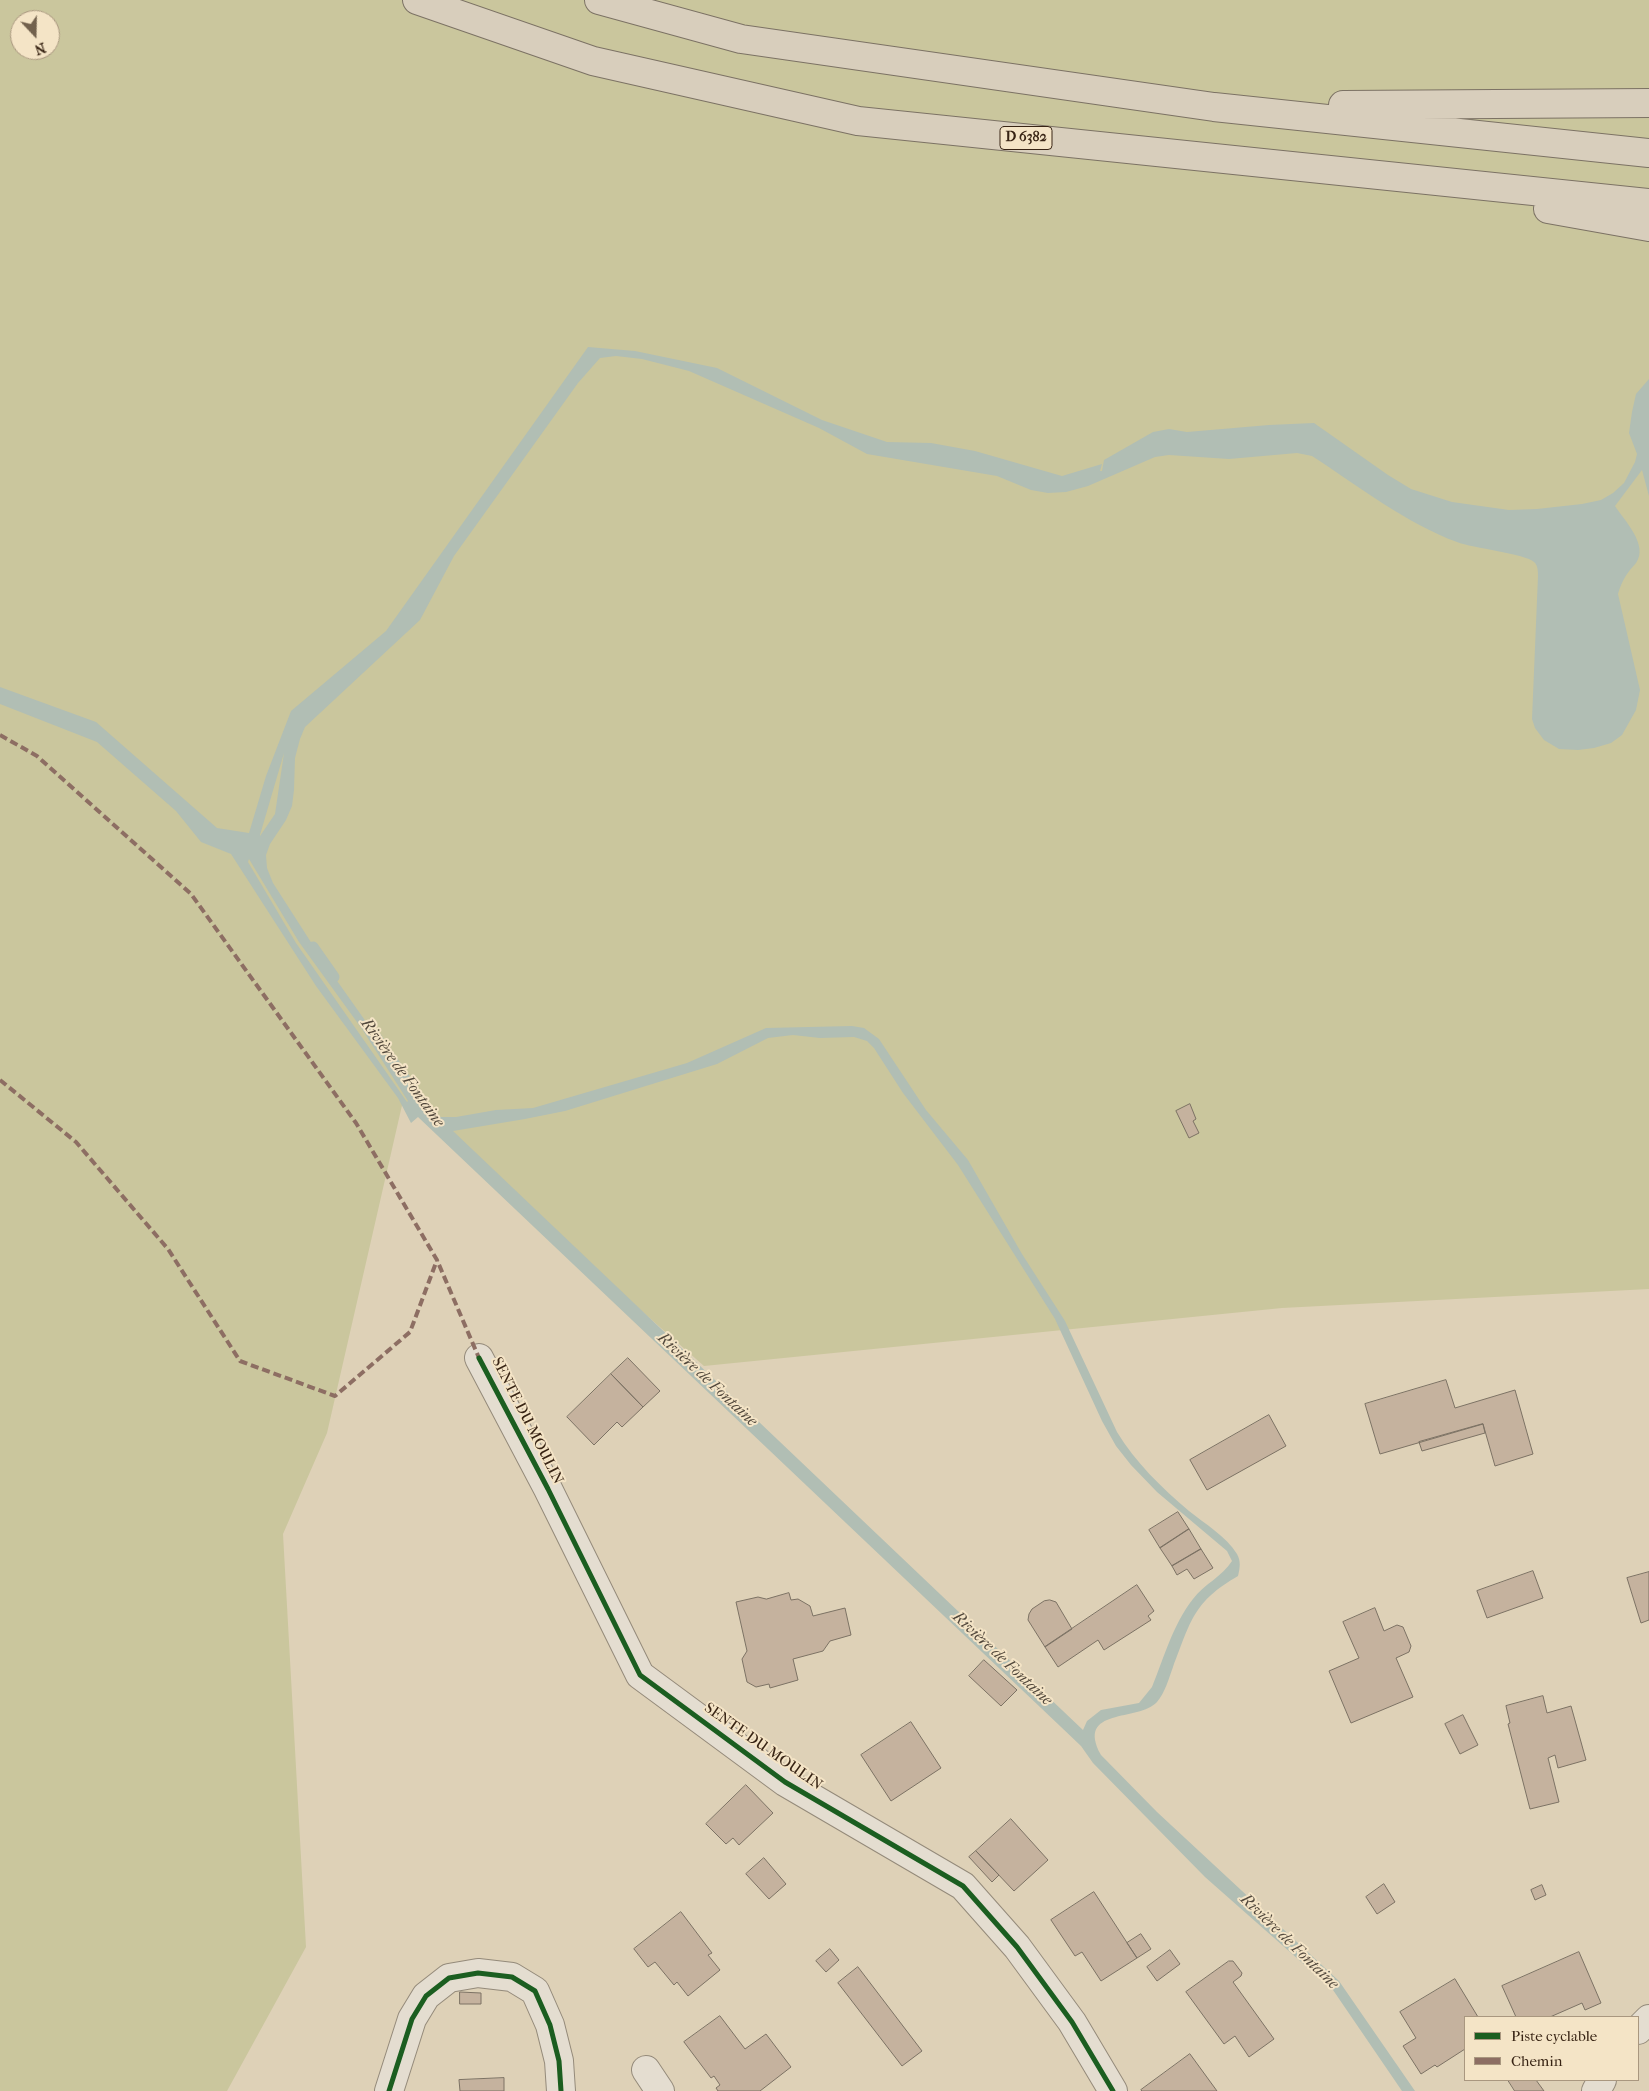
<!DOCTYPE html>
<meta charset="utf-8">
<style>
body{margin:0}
#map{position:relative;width:1649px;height:2091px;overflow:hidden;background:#ded1b7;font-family:"IM FELL French Canon",serif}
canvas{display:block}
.legend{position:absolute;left:1464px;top:2016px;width:175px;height:65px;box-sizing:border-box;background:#f4e4c6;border:1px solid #a9977f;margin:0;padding:6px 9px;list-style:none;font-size:15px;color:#382414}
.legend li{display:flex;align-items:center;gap:10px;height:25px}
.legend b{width:25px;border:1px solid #a9977f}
.north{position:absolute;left:10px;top:10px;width:50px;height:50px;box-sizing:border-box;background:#f4e4c6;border:1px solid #a9977f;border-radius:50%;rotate:159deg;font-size:14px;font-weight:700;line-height:20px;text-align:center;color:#382414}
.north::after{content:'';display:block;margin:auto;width:18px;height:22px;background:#72614d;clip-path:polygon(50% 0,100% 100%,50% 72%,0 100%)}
</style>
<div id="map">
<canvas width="1649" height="2091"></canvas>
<ul class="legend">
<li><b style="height:6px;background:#1b5e20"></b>Piste cyclable</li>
<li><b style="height:6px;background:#8d6e63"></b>Chemin</li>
</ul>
<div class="north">N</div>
</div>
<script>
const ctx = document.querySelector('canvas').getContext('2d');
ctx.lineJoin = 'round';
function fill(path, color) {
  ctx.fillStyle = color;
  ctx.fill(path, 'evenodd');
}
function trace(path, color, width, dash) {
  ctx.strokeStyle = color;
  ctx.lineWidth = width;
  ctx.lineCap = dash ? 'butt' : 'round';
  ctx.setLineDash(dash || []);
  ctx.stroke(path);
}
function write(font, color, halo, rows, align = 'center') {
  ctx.font = font + ' "IM FELL French Canon",serif';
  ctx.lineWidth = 4;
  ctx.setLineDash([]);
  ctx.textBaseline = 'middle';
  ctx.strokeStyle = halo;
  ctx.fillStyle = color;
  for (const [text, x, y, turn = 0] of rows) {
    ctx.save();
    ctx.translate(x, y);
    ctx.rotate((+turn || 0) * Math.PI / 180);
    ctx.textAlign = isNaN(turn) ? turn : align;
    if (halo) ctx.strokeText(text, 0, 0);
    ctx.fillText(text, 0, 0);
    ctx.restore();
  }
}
fill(new Path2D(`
 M0,0H1649V1289L1282,1308L704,1366L403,1101L327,1433L283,1534L306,1947L227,2091H0ZM20,20H50V50H20Z`), '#cac69d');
fill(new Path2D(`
 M588,347L635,351L717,368L822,420L887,442L931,443L975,451L1062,476L1102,464L1100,471H1102L1104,460L1153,432L1169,429L1187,432L1269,425L1314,423L1388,475L1411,489L1452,502L1509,510L1537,509L1582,504L1601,500L1613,493L1624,483L1635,462L1637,454L1629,433L1632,412L1636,394L1649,379V496L1642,470L1615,506C1624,520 1649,545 1636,563C1627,573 1622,580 1618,594L1640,690L1636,710L1622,735L1611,743L1594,748L1578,750L1559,749L1544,740L1535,728L1532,719L1538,576C1538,572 1538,565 1534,562C1526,554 1472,548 1457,542C1407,524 1357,485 1312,456L1297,453L1229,459L1169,455L1155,457L1088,486L1066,492L1048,493L1031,490L997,476L867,454L819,428L689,371L642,359L616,356L600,358L578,383L454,556L420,620L305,727L300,739L295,758L294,790L292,806L286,820L270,844L266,855L267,868L273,883L323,961L364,1019L412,1094L424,1108L441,1117H456L496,1110L533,1108L687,1063L766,1028L852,1026L864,1028L879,1039L926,1110L968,1160L1022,1254L1065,1321L1117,1432C1135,1462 1162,1488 1189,1511C1205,1524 1226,1536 1237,1554C1241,1561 1240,1568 1238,1576C1193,1602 1191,1621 1173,1667C1169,1678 1165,1693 1157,1702C1139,1722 1075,1707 1101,1755L1157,1812L1339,1981L1415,2091H1402L1333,1990L1205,1877L1093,1763L1081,1746L1060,1726L418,1117L411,1123L398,1098L316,986L231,854L201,842L176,811L97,742L0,704V687L96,722L217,828L249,833L266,776L291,711L386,631ZM284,753L275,814L260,836V835ZM249,859L299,942L362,1029L408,1101L407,1102L296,943L248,862ZM793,1035L820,1038L854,1037L867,1041L874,1048L903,1093L958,1165L1055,1319L1102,1421L1116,1446L1131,1465L1157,1492L1227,1551L1232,1561C1222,1577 1204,1584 1193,1599C1173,1624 1164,1658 1152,1687L1139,1703L1101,1710L1087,1721L1083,1730L453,1131L525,1119L565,1111L717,1064L768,1038Z`), '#b1beb4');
trace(new Path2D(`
 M313,947L334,977
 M373,1033L434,1121`), '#b1beb4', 11);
const building = new Path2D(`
 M1190,1104L1196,1119L1193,1121L1199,1133L1189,1138L1176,1111Z
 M628,1358L660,1391L643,1407L611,1374Z
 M611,1374L643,1407L622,1427L617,1422L594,1445L567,1417Z
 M1446,1380L1455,1408L1515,1390L1533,1454L1495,1466L1483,1424L1380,1454L1365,1404Z
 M1269,1415L1286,1446L1207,1490L1190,1460Z
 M1483,1424L1485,1433L1422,1451L1419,1442Z
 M1178,1512L1189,1529L1160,1548L1149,1530Z
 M1189,1529L1201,1549L1172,1566L1160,1548Z
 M1201,1549L1213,1568L1194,1579L1187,1569L1177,1575L1172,1566Z
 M1533,1571L1543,1598L1487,1618L1477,1591Z
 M1649,1572V1620L1641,1623L1627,1578Z
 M1137,1585L1154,1611L1148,1616L1151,1620L1104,1650L1098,1640L1058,1667L1045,1647Z
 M789,1593L791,1600L798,1599L810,1606L813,1616L845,1608L851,1635L830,1641L823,1651L793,1659L798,1680L770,1688L769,1684L756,1687L747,1682L742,1659L747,1651L736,1602L758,1597L766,1599Z
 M1050,1600L1056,1602L1072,1629L1045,1647L1028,1620L1029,1614L1032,1609L1044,1601Z
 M1375,1608L1384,1631L1397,1625L1403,1627L1411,1646L1409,1652L1396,1658L1413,1697L1351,1723L1329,1671L1359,1658L1343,1622Z
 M984,1660L1017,1690L1001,1706L969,1676Z
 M1543,1696L1547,1713L1571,1706L1586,1760L1558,1768L1555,1755L1548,1758L1559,1802L1530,1809L1508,1724L1510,1723L1506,1706Z
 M1463,1715L1478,1745L1460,1754L1445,1724Z
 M911,1722L941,1768L891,1801L861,1755Z
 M746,1785L773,1813L739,1845L733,1838L726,1844L706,1824Z
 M1011,1819L1048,1860L1014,1891L976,1851Z
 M976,1851L999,1875L992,1882L969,1857Z
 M764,1858L786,1884L769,1899L746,1874Z
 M1384,1884L1395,1902L1377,1914L1366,1897Z
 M1542,1885L1546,1895L1535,1900L1531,1890Z
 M1094,1892L1137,1958L1101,1981L1082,1952L1075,1956L1051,1920Z
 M681,1912L712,1953L708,1955L720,1970L688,1996L677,1982L674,1985L655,1962L648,1967L634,1949Z
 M1141,1934L1151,1949L1137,1958L1127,1943Z
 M830,1949L839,1960L826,1972L816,1961Z
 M1170,1950L1180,1964L1157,1981L1147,1967Z
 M1579,1952L1601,2003L1585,2010L1582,2003L1550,2017H1516L1502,1986Z
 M1229,1961H1233L1242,1973L1241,1976L1233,1982L1274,2039L1249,2057L1235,2036L1224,2044L1186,1992Z
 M858,1967L922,2051L902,2066L838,1983Z
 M1455,1979L1478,2017H1465V2049L1437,2067L1435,2065L1421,2074L1403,2046L1416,2038L1400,2012Z
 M460,1992L481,1993V2004H460Z
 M720,2016L745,2049L766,2034L791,2067L760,2091H718L716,2088L720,2085L714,2076L711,2078L684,2042Z
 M1190,2054L1217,2091H1142L1141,2090Z
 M504,2078V2091H460L459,2080Z
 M1508,2080H1536L1544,2091H1515Z`);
fill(building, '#c5b29e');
trace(building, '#7c7264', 1);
const street = new Path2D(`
 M479,1358L548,1489L640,1675L785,1782L963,1886L1017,1947L1072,2022L1113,2091
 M1638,2030L1649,2019
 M646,2070L660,2091
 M389,2091L412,2019L426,1996L449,1978L478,1973L512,1977L535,1991L550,2025L559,2061L561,2091
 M1596,2091L1602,2080`);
const highway = new Path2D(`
 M417,0L593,61L858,121L1649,203
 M599,0L741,39L1214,107L1649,153
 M1343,105L1649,103
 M1548,209L1649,227`);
trace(street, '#948a7a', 30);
trace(highway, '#7c7264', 30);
trace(street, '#e4ddd0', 28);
trace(highway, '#d8cebc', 28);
trace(new Path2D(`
 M0,735L37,756L191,894L356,1123L437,1260L479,1358
 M0,1080L76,1142L168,1249L240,1361L335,1396L410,1332L437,1260`), '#8d6e63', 4, [8, 4]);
trace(new Path2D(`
 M479,1358L548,1489L640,1675L785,1782L963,1886L1017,1947L1072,2022L1113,2091
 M389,2091L412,2019L426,1996L449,1978L478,1973L512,1977L535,1991L550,2025L559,2061L561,2091`), '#1b5e20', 5);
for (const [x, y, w] of [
 [1026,138,52]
]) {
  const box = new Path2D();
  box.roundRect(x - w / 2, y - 11.5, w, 23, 4);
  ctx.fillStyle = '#f4e4c6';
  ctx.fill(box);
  trace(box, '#382414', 1);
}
write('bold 14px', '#382414', null, [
 ["D 6382",1026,138]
]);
write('15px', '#382414', '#f4e4c6', [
 ["SENTE DU MOULIN",527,1421,63],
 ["SENTE DU MOULIN",763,1747,35]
]);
write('italic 16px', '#52483c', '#f4e4c6', [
 ["Rivière de Fontaine",402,1073,54],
 ["Rivière de Fontaine",707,1380,43],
 ["Rivière de Fontaine",1002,1659,43],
 ["Rivière de Fontaine",1289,1942,44]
]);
</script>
